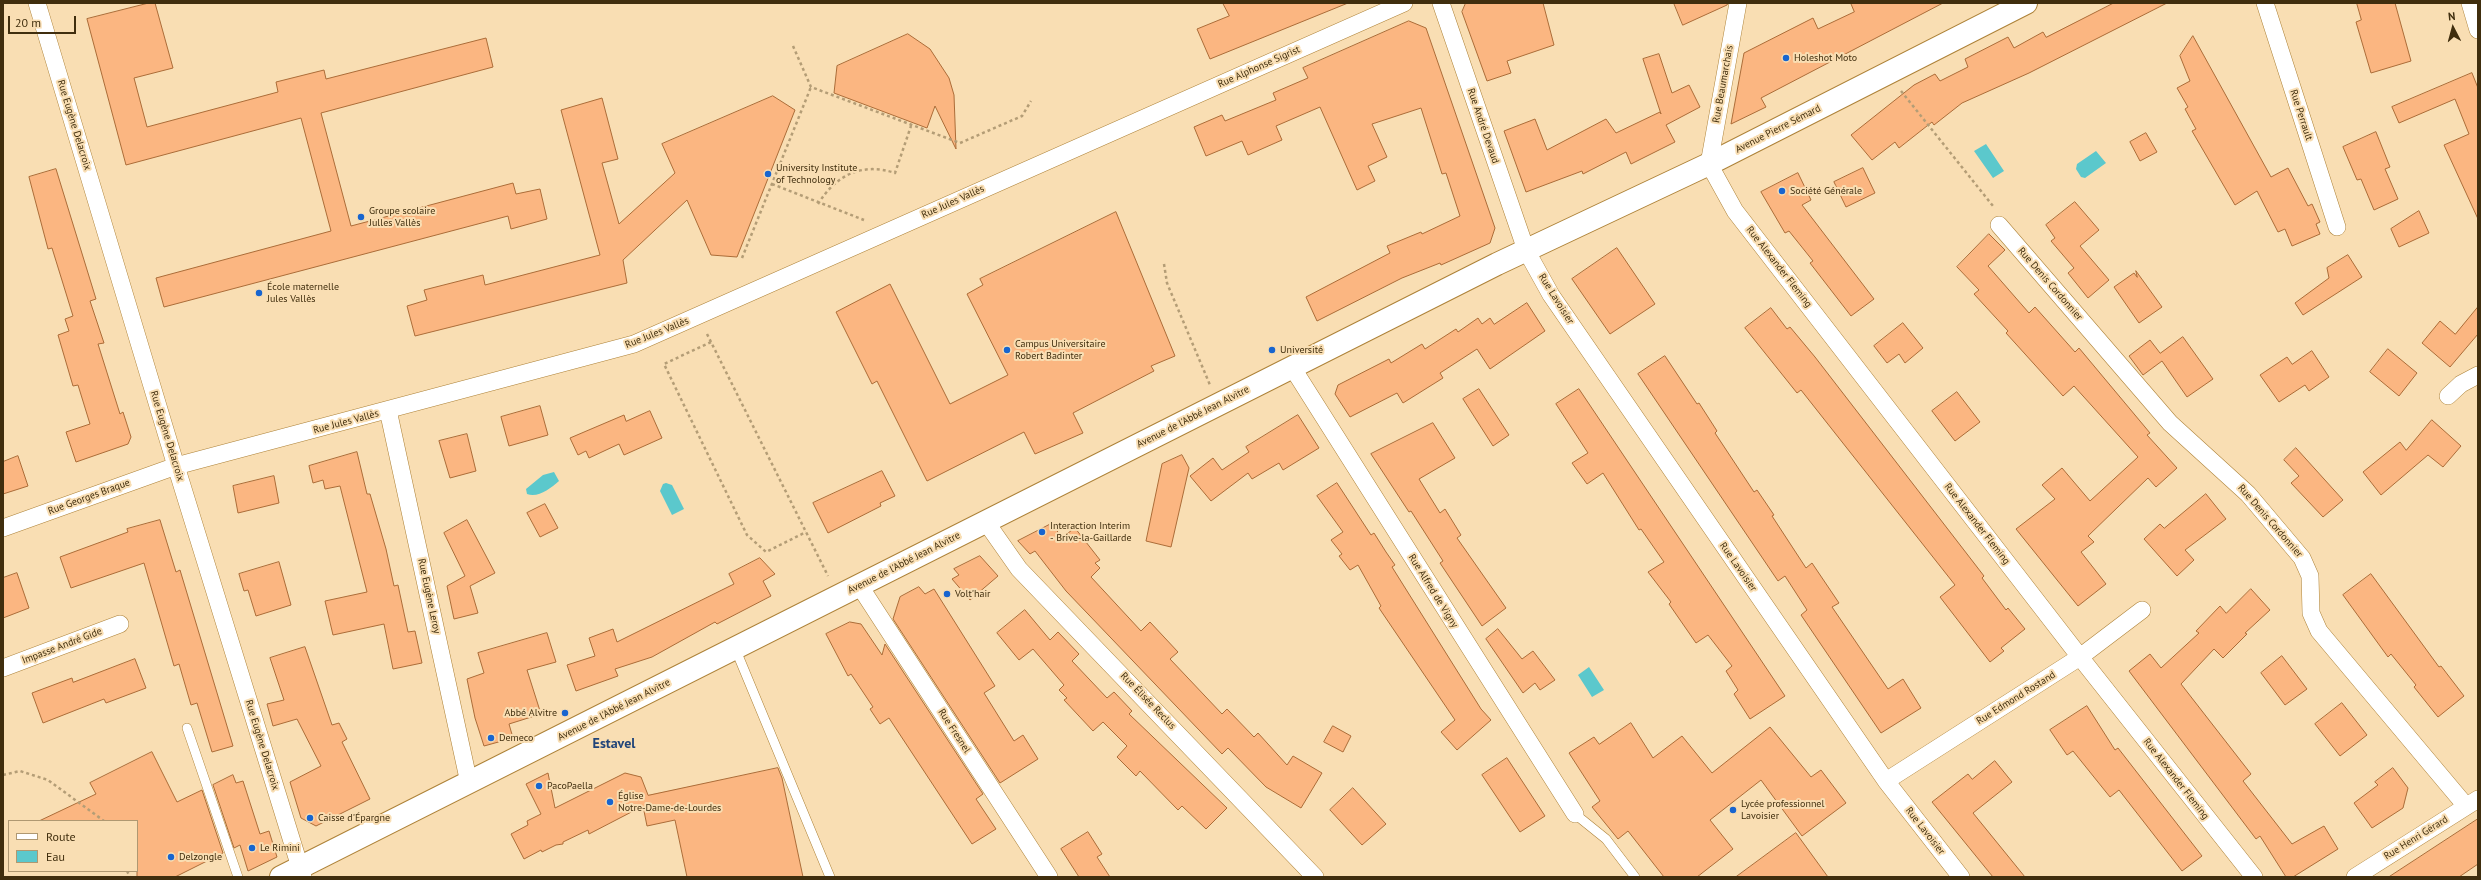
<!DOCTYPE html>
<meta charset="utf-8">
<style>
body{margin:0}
#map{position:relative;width:2481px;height:880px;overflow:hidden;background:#f9deb3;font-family:"PT Sans",sans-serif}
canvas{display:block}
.frame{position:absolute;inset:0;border:4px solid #402e0e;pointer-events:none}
.legend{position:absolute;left:8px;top:820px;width:130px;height:52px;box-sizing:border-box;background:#f9deb3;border:1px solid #af9871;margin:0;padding:5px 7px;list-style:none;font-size:12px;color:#402e0e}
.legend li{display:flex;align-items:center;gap:8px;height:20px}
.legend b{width:20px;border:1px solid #af9871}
.north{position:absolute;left:2433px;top:8px;width:40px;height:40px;-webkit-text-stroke:3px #f9deb3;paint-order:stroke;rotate:354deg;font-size:11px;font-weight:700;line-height:16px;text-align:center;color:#402e0e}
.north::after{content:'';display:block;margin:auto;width:14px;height:18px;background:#402e0e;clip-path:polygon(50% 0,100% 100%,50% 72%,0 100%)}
.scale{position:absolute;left:8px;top:16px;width:68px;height:18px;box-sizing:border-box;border:2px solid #402e0e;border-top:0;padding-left:5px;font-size:12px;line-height:14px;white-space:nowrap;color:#402e0e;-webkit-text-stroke:3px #f9deb3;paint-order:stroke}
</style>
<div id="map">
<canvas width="2481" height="880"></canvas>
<div class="frame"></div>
<ul class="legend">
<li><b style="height:5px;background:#fff"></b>Route</li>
<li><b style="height:11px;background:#5bc8cc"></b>Eau</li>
</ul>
<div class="north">N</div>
<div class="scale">20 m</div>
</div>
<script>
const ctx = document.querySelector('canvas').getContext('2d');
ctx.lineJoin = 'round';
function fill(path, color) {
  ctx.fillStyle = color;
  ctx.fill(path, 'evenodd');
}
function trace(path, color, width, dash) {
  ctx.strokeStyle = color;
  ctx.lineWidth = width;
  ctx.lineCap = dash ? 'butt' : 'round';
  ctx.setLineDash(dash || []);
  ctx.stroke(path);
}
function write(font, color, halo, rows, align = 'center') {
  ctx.font = font + ' "PT Sans",sans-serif';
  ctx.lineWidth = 4;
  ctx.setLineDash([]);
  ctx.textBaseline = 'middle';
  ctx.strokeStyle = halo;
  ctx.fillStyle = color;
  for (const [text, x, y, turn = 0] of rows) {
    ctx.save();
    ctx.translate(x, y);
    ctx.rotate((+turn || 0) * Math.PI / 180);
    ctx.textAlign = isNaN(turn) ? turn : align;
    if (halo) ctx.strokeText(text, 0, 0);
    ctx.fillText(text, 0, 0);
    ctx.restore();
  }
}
fill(new Path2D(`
 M1986,144L2004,171L1993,178L1974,151Z
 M2096,151L2106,163L2085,178L2081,177L2076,169L2077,164Z
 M554,472L559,481C550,489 538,498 527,494L526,489L543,475Z
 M666,483L672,485L684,509L672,515L660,491L663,484Z
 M1589,667L1604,690L1592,697L1578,675Z`), '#5bc8cc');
const building = new Path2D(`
 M149,3H155L173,68L134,78L147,127L278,92L276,82L324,70L326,79L486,38L493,67L321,113L351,226L513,183L516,194L540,189L547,219L511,229L508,216L164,307L156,278L331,231L301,118L126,165L87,19Z
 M1223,3H1348L1210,59L1197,29L1229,16Z
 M1466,3H1543L1554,45L1507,61L1511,73L1487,81L1462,12Z
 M1674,3H1728L1727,5L1683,25Z
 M1851,3H1943L1761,98L1766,107L1731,124L1744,53L1813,18L1818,29L1854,12Z
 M2114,3H2167L2029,73L1962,103L1934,125L1932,122L1899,148L1895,142L1872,160L1851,135L1914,85L1935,74L1940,81L1968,67L1965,59L2008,37L2014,48L2043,32L2046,37Z
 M2357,3H2395L2411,61L2371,73L2356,22L2361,20Z
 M1409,21L1426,28L1495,228L1490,243L1441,265L1440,263L1402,278L1317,321L1306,297L1390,253L1387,246L1421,232L1422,234L1460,216L1446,173L1442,174L1421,108L1372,124L1387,157L1368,166L1375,181L1357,190L1320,107L1276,126L1282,140L1248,155L1242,141L1206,156L1194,127L1222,115L1225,121L1276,100L1273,93L1308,78L1303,68Z
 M908,34L930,49L949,78L954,95L956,149L935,106L927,128L834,93L837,66Z
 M2193,36L2271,177L2288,168L2308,206L2312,204L2320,222L2316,224L2320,234L2292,246L2285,229L2278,232L2257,191L2235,205L2192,131L2196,129L2185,109L2188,107L2177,88L2190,81L2180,56Z
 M1659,54L1672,93L1689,85L1700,107L1666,125L1675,142L1631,164L1626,152L1583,174L1582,171L1526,192L1504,131L1535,119L1547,150L1606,119L1616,133L1660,112L1661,114L1643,59Z
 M2472,73L2478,88V219L2444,145L2469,134L2455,99L2399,123L2392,107Z
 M773,96L795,110L737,257L711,255L687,200L623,260L627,283L415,336L407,306L427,300L424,290L483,275L485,285L600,255L561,110L602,98L618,159L602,163L619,224L675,173L662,144Z
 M2376,132L2390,167L2385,169L2398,199L2374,210L2361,179L2357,180L2343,147Z
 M2146,133L2157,152L2140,161L2130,142Z
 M1863,168L1875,193L1846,207L1834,182Z
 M56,169L96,299L90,301L104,343L98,344L120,414L123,412L131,437L128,444L76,462L66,432L90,424L78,385L73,386L58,335L69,331L65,319L73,316L52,248L48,249L29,177Z
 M1798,173L1811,200L1802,205L1874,299L1851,316L1810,263L1813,261L1789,231L1785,233L1761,192Z
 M2075,202L2099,230L2080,246L2109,280L2088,298L2068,273L2074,268L2051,241L2055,238L2046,225Z
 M2419,211L2429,233L2399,247L2391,229Z
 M1116,212L1175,356L1151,366L1154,371L1073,413L1083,433L1035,454L1024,432L927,481L877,381L872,384L836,312L890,284L950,404L1008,375L967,294L983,285L980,279Z
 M1989,234L2005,250L1988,266L2029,313L2035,307L2075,352L2079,348L2150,433L2147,435L2177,468L2156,487L2148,478L2088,536L2094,542L2081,552L2106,584L2078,606L2016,529L2055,499L2042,485L2062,468L2090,501L2138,457L2074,386L2063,396L2006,333L2008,331L1974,294L1979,290L1957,267Z
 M1617,248L1655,304L1610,334L1572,279Z
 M2348,255L2362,277L2303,315L2295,303L2329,278L2327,268Z
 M2136,271L2162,307L2139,323L2114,287L2134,273L2137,277Z
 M1527,303L1545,331L1490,369L1477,349L1440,373L1443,378L1403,403L1397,393L1350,417L1335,394L1338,385L1389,359L1391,363L1422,344L1425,349L1456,329L1458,332L1478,318L1482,324L1490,318L1494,324Z
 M2478,307V334L2450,367L2422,343L2440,321L2455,334Z
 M1771,308L1787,329L1790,327L1815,357L1984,576L1982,578L2006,610L2008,608L2025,629L2001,648L2004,651L1990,662L1940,597L1955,585L1801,390L1797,393L1745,328Z
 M1903,323L1923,348L1905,363L1899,354L1887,363L1874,346Z
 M2183,337L2213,379L2187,397L2162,361L2143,375L2129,356L2150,340L2160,353Z
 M2388,349L2417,373L2399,396L2370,372Z
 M2312,351L2329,377L2309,391L2305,385L2279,402L2260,375L2287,357L2292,364Z
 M1665,356L1697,404L1699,403L1717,431L1715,433L1754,492L1757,490L1774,515L1772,516L1806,568L1812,563L1839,603L1832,607L1888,689L1903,679L1921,708L1881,733L1801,615L1807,610L1785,576L1778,581L1638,374Z
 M1479,389L1509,435L1493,446L1463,399Z
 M1579,389L1785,696L1750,719L1734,694L1738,690L1726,671L1732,666L1708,635L1696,643L1669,604L1671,602L1648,572L1664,562L1641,529L1639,530L1603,473L1587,484L1572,463L1588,453L1556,404Z
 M1957,392L1980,422L1955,441L1932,411Z
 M540,406L548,435L509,446L501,417Z
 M650,411L662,438L624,455L619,444L589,458L586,451L578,455L570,438L624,415L626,421Z
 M1298,415L1319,448L1283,470L1279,463L1252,479L1248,473L1211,501L1190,476L1213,458L1222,470L1249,452L1246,447Z
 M2432,420L2461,446L2443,467L2428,455L2381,495L2363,472L2400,442L2406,450Z
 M1433,423L1455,458L1419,479L1440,513L1445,509L1461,535L1457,538L1506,608L1482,626L1440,563L1443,561L1411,511L1409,512L1371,454Z
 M467,434L476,471L450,478L439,441Z
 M2296,448L2343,500L2323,517L2291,483L2299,476L2284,460Z
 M357,452L367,494H370L386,549L394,586L398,585L408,632L415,631L422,663L393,669L384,624L333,635L325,601L367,592L340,486L325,489L323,480L313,483L309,466Z
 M1182,455L1189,468L1171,547L1146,541L1162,464Z
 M18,456L28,486L3,494V462Z
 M882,471L895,496L880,503L881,506L828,533L813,503Z
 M274,476L279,503L238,513L233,486Z
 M1337,483L1371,535L1374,533L1386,552L1395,565L1392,567L1481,709L1491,720L1457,750L1441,732L1455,720L1379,608L1381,606L1358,565L1350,570L1339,556L1342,554L1331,540L1343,532L1317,496Z
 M2206,494L2226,519L2185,550L2194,560L2177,576L2144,539L2160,524L2164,528Z
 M545,504L558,528L540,537L527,513Z
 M160,520L176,572L180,570L233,746L212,752L197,703L191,705L179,664L174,666L144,563L71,588L60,557L128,532L127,529Z
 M467,520L495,573L470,586L478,613L454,619L447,586L465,576L444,533Z
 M1053,523L1061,538L1075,528L1100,560L1095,563L1100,568L1091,577L1141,631L1150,622L1178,652L1170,659L1222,714L1227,709L1254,737L1258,733L1287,765L1293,756L1322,773L1301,808L1266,787L1228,748L1222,754L1066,591L1035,551L1030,554L1018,541Z
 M980,556L998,576L970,600L952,579L959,575L954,569Z
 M760,558L775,574L763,581L771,596L717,624L715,622L652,657L615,669L618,676L576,691L567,665L595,656L589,638L613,629L617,642L734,584L729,574Z
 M279,562L291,605L256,616L248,590L244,591L239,574Z
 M17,573L29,608L3,618V578Z
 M2371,574L2439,667L2441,666L2464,696L2438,717L2414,687L2416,685L2391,654L2388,657L2343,595Z
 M919,587L925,594L934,589L995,686L984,693L1014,741L1023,735L1038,759L1000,783L893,619L900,597Z
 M2251,589L2270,610L2245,633L2247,634L2223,658L2214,649L2181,684L2251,774L2243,781L2292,844L2324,826L2338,849L2293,877H2286L2260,836L2256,839L2129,671L2150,654L2161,668L2199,633L2196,631L2220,606L2226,613Z
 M1025,610L1050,640L1058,632L1079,654L1072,661L1107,698L1114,692L1132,711L1129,714L1227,808L1206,829L1182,806L1178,810L1140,771L1136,776L1117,757L1127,746L1103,722L1093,731L1064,700L1067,698L1059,690L1064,685L1033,649L1019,660L997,633Z
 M850,622L861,624L882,655L885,644L983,794L976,799L996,829L972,844L889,718L880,724L870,709L873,707L851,674L848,676L826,634Z
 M1498,629L1522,659L1533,651L1555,680L1540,690L1535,683L1523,693L1486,639Z
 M547,633L556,662L527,670L541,714L509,724L513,738L484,746L475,718L467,679L484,673L478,653Z
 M305,647L332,725L339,723L347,739L342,742L370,799L316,826L301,818L290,782L321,766L297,719L273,726L267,704L284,700L270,658Z
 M2282,656L2307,689L2285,705L2261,673Z
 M135,659L146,688L106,703L104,699L43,723L32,693L72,678L73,682Z
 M2342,703L2367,735L2340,756L2315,724Z
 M2087,706L2115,750L2118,748L2202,856L2182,871L2119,790L2110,797L2073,751L2067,755L2050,730Z
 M1631,723L1653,758L1682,736L1712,773L1770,727L1811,777L1821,770L1846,803L1802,836L1761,780L1710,820L1733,849L1697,877H1664L1628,831L1618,839L1592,807L1600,801L1569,753L1594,737L1599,744Z
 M1333,726L1351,736L1343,752L1324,742Z
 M152,752L177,802L202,790L223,853L175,877H137V821H39L96,794L90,783Z
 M1507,758L1545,816L1520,832L1482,775Z
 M1995,761L2012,782L1973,813L2025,877H1993L1932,802L1968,774L1972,779Z
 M778,768L782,778L803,877H687L675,820L647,826L643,806L589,834L588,830L563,842V844L556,845L542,852L541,850L524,859L511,834L528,825L527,821L541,814L526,784L548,773L555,808L625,773L641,777L648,795Z
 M2393,768L2408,788L2403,808L2372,828L2354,803L2378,785L2375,782Z
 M233,775L236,783L243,781L260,834L269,831L277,857L248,871L240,845L234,848L213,785Z
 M1353,788L1386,824L1362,845L1330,810Z
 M2478,819V864L2459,877H2389Z
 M1088,832L1102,854L1097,857L1110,877H1079L1061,849Z
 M1796,833L1828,877H1736Z`);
fill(building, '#fbb681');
trace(building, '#ab6c38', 1);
const service = new Path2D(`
 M735,648L830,877
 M187,728L238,877
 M1575,814L1606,839L1635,877`);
const minor = new Path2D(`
 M37,3L176,466L303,877
 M1441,3L1526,250L1551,295L1886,781L1961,877
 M1738,3L1709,164L1735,211L2080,657L2254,877
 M2265,3L2337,227
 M2470,3L2478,30
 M1999,225L2170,423L2248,494L2302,558L2310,576L2311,613L2319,631L2466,806
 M1292,367L1575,814
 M2448,396L2461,384L2478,375
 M388,410L469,783
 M986,522L1019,569L1315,877
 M3,528L176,466L634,344L1404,3
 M859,585L1049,877
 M3,668L120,624
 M1886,781L2080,657L2142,610
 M2355,877L2478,799`);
const primary = new Path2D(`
 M281,877L1497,264L1709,164L2026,3`);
trace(service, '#ad8238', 10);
trace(minor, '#ad8238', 18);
trace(primary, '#ad8238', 24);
trace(new Path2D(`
 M793,46L811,87L960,143L1022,116L1031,101
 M1901,91L1993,206
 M772,184L864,220
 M818,204C836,175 862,162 895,173L911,126
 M742,258L811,87
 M1164,264L1167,283L1210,385
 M707,334L828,576
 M711,342L664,364L747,535L766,552L806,532
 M3,775L20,771L48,780L104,821
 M127,871L130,877`), '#b49d76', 2.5, [3, 3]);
trace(service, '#fff', 9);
trace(minor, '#fff', 17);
trace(primary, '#fff', 22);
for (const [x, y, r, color] of [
 [1786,58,4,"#1865cf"],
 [768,174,4,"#1865cf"],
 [1782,191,4,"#1865cf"],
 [361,217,4,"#1865cf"],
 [259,293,4,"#1865cf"],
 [1007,350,4,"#1865cf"],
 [1272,350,4,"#1865cf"],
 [1042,532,4,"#1865cf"],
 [947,594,4,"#1865cf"],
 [565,713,4,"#1865cf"],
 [491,738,4,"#1865cf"],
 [539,786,4,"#1865cf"],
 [610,802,4,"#1865cf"],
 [1733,810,4,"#1865cf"],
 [310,818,4,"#1865cf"],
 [252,848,4,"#1865cf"],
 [171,857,4,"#1865cf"]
]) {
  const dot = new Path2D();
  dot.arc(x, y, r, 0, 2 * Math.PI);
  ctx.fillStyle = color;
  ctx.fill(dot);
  trace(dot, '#f9deb3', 1.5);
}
write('10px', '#402e0e', '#f9deb3', [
 ["Holeshot Moto",1794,58],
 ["University Institute",776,168],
 ["of Technology",776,180],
 ["Société Générale",1790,191],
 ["Groupe scolaire",369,211],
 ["Julles Vallès",369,223],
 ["École maternelle",267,287],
 ["Jules Vallès",267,299],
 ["Campus Universitaire",1015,344],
 ["Robert Badinter",1015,356],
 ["Université",1280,350],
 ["Interaction Interim",1050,526],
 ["- Brive-la-Gaillarde",1050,538],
 ["Volt'hair",955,594],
 ["Abbé Alvitre",557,713,"right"],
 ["Demeco",499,738],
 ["PacoPaella",547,786],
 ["Église",618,796],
 ["Notre-Dame-de-Lourdes",618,808],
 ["Lycée professionnel",1741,804],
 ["Lavoisier",1741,816],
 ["Caisse d'Épargne",318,818],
 ["Le Rimini",260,848],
 ["Delzongle",179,857]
], 'left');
write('10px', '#402e0e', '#f9deb3', [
 ["Rue Alphonse Sigrist",1259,67,-24],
 ["Rue Beaumarchais",1723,84,-80],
 ["Rue Perrault",2301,115,72],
 ["Rue Eugène Delacroix",74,125,73],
 ["Rue André Devaud",1483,126,71],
 ["Avenue Pierre Sémard",1778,129,-27],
 ["Rue Jules Vallès",953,202,-24],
 ["Rue Alexander Fleming",1779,267,52],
 ["Rue Denis Cordonnier",2050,284,49],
 ["Rue Lavoisier",1556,299,58],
 ["Rue Jules Vallès",657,333,-22],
 ["Avenue de l'Abbé Jean Alvitre",1193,417,-27],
 ["Rue Jules Vallès",346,422,-15],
 ["Rue Eugène Delacroix",167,436,73],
 ["Rue Georges Braque",89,497,-20],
 ["Rue Denis Cordonnier",2270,521,49],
 ["Rue Alexander Fleming",1977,524,52],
 ["Avenue de l'Abbé Jean Alvitre",904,563,-27],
 ["Rue Lavoisier",1738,567,55],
 ["Rue Alfred de Vigny",1433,591,58],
 ["Rue Eugène Leroy",429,596,78],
 ["Impasse André Gide",62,646,-21],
 ["Rue Edmond Rostand",2016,698,-32],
 ["Rue Élisée Reclus",1148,701,46],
 ["Avenue de l'Abbé Jean Alvitre",614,710,-27],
 ["Rue Fresnel",954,731,57],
 ["Rue Eugène Delacroix",262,745,73],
 ["Rue Alexander Fleming",2176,779,52],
 ["Rue Lavoisier",1925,831,52],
 ["Rue Henri Gérard",2416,838,-32]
]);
write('bold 14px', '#204479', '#f9deb3', [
 ["Estavel",614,744]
]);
</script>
